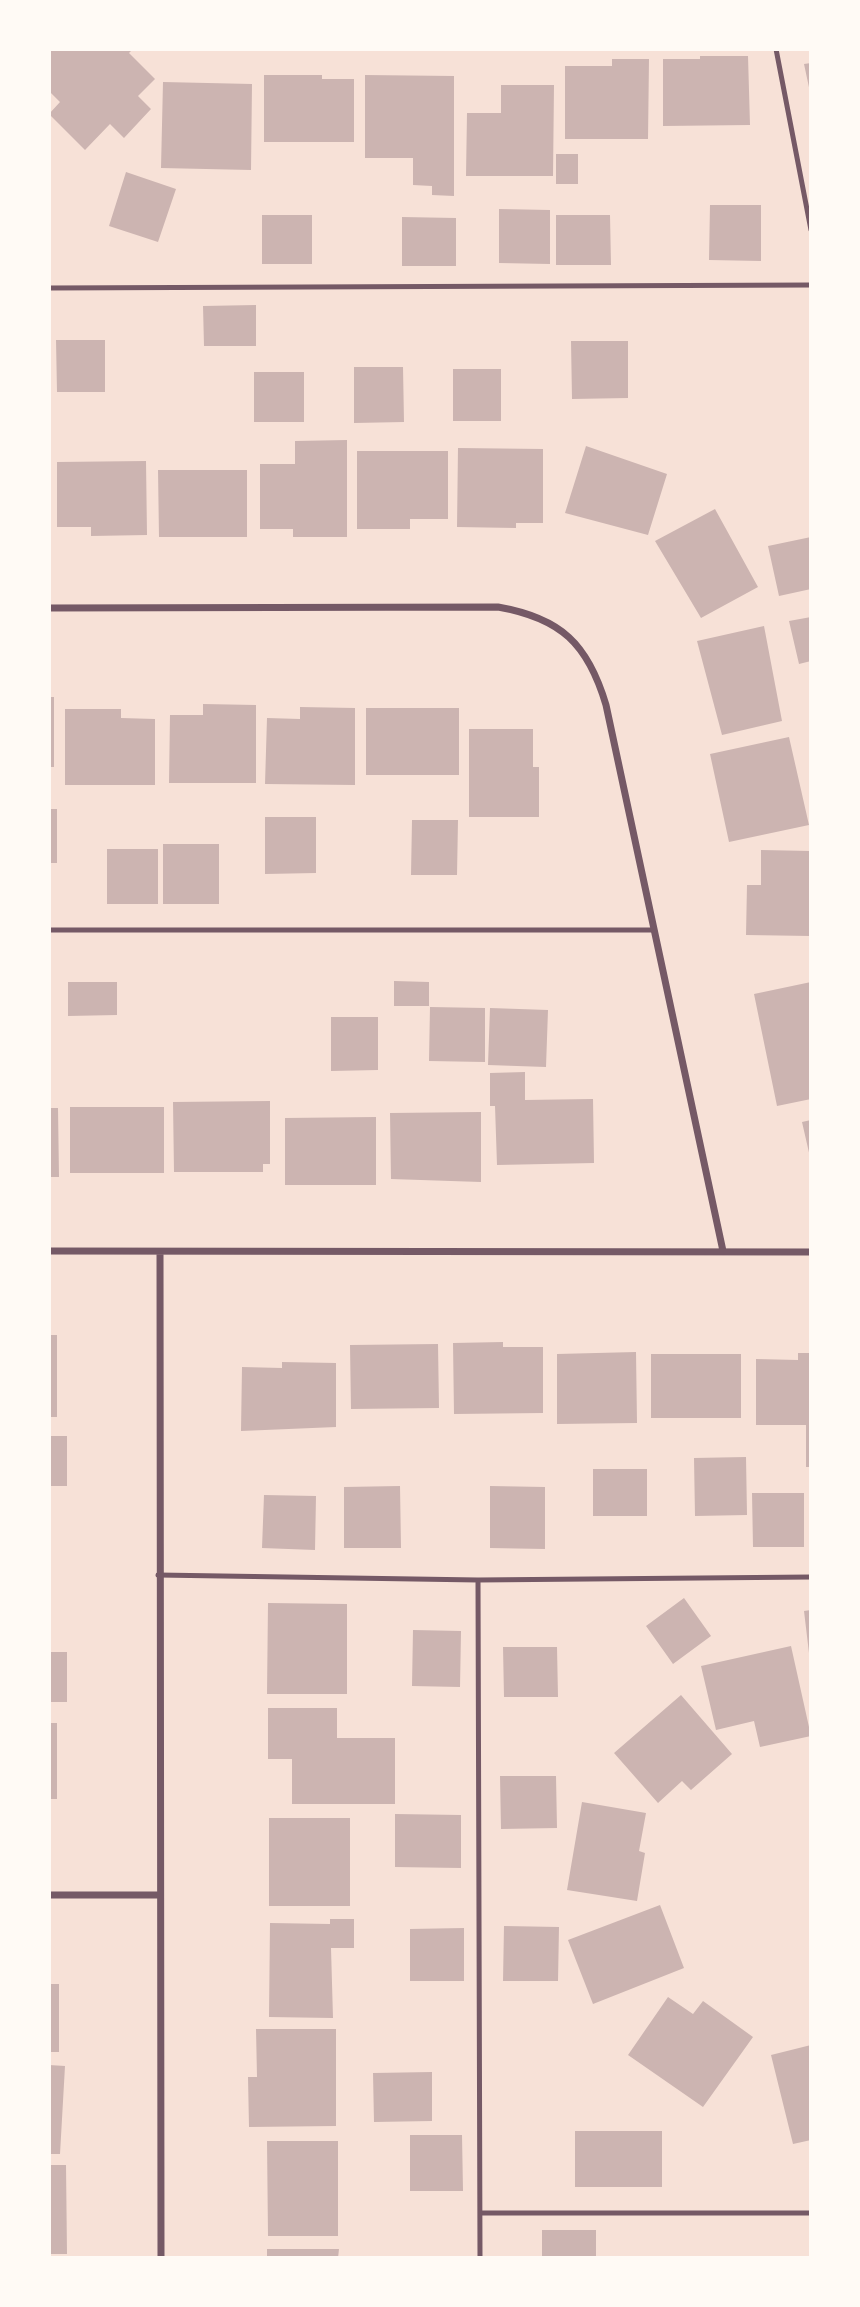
<!DOCTYPE html>
<style>
body{margin:0}
#map{position:relative;width:860px;height:2307px;overflow:hidden;background:#f7e1d7;font-family:"Public Sans",sans-serif}
canvas{display:block}
.frame{position:absolute;inset:0;border:51px solid #fffaf5;pointer-events:none}
</style>
<div id="map">
<canvas width="860" height="2307"></canvas>
<div class="frame"></div>
</div>
<script>
const ctx = document.querySelector('canvas').getContext('2d');
ctx.lineJoin = 'round';
function fill(path, color) {
  ctx.fillStyle = color;
  ctx.fill(path, 'evenodd');
}
function trace(path, color, width, dash) {
  ctx.strokeStyle = color;
  ctx.lineWidth = width;
  ctx.lineCap = dash ? 'butt' : 'round';
  ctx.setLineDash(dash || []);
  ctx.stroke(path);
}
fill(new Path2D(`
 M49,49H133L129,53L155,79L138,96L151,109L124,138L110,124L85,150L49,114L60,102L49,91Z
 M700,56H748L750,125L663,126V59H700Z
 M612,59H649L648,139H565V66H612Z
 M811,63V92H810L804,64Z
 M264,75H322V79H354V142H264Z
 M365,75L454,76V196L432,195V186L413,185V158H365Z
 M163,82L252,84L251,170L161,168Z
 M501,85H554L553,176H466L467,113H501Z
 M556,154H578V184H556Z
 M126,172L176,189L158,242L109,226Z
 M710,205H761V261L709,260Z
 M499,209L550,210V264L499,263Z
 M262,215H312V264H262Z
 M556,215H610L611,265H556Z
 M402,217L456,218V266H402Z
 M256,305V346H204L203,306Z
 M56,340H105V392H57Z
 M571,341H628V398L572,399Z
 M354,367H403L404,422L354,423Z
 M453,369H501V421H453Z
 M254,372H304V422H254Z
 M347,440V537H293V529H260V464H295V441Z
 M586,446L667,474L648,535L565,513Z
 M458,448L543,449V523H516V528L457,527Z
 M357,451H448V519H410V529H357Z
 M146,461L147,535L91,536V527H57V462Z
 M158,470H247V537H159Z
 M715,509L758,587L701,618L655,541Z
 M811,537V589L779,596L768,546Z
 M811,617V661L799,664L789,621Z
 M764,626L782,721L722,735L697,641Z
 M49,697H54V767H49Z
 M203,704L256,705V783H169L170,715H203Z
 M300,707L355,708V785L265,784L267,718L300,719Z
 M366,708H459V775H366Z
 M65,709H121V718L155,719V785H65Z
 M469,729H533V767H539V817H469Z
 M789,737L809,825L729,842L710,754Z
 M49,809H57V863H49Z
 M265,817H316V873L265,874Z
 M412,820H458L457,875H411Z
 M163,844H219V904H163Z
 M107,849H158V904H107Z
 M761,850L811,851V936L746,935L747,885H761Z
 M394,981L429,982V1006H394Z
 M68,982H117V1015L68,1016Z
 M811,982V1099L777,1106L754,994Z
 M430,1007L485,1008V1062L429,1061Z
 M490,1008L548,1010L546,1067L488,1065Z
 M331,1017H378V1070L331,1071Z
 M525,1072V1100L593,1099L594,1163L497,1165L495,1106H490V1073Z
 M270,1101V1164H263V1172H174L173,1102Z
 M70,1107H164V1173H70Z
 M49,1108H58L59,1177H49Z
 M481,1112V1182L391,1179L390,1113Z
 M376,1117V1185H285V1118Z
 M811,1120V1157H810L802,1122Z
 M49,1335H57V1417H49Z
 M503,1342V1347H543V1413L454,1414L453,1343Z
 M438,1344L439,1408L351,1409L350,1345Z
 M636,1352L637,1423L557,1424V1354Z
 M798,1353H811V1467H806V1425H756V1359L798,1360Z
 M651,1354H741V1418H651Z
 M282,1362L336,1363V1427L241,1431L242,1367L282,1368Z
 M49,1436H67V1486H49Z
 M746,1457L747,1515L695,1516L694,1458Z
 M593,1469H647V1516H593Z
 M400,1486L401,1548H344V1487Z
 M490,1486L545,1487V1549L490,1548Z
 M752,1493H804V1547H753Z
 M264,1495L316,1496L315,1550L262,1548Z
 M684,1598L711,1636L673,1664L646,1626Z
 M268,1603L347,1604V1694H267Z
 M811,1610V1653H809L804,1611Z
 M413,1630L461,1631L460,1687L412,1686Z
 M791,1646L811,1736L760,1747L754,1721L716,1730L701,1666Z
 M503,1647H557L558,1697H504Z
 M49,1652H67V1702H49Z
 M681,1695L732,1754L691,1790L682,1781L658,1803L614,1753Z
 M268,1708H337V1738H395V1804H292V1759H268Z
 M49,1723H57V1799H49Z
 M500,1776H556L557,1828L501,1829Z
 M582,1802L646,1813L639,1851L645,1853L637,1901L567,1890Z
 M395,1814L461,1815V1868L395,1867Z
 M269,1818H350V1906H269Z
 M660,1905L684,1968L593,2004L568,1940Z
 M330,1919H354V1948H331L333,2018L269,2017L270,1923L330,1924Z
 M504,1926L559,1927L558,1981H503Z
 M464,1928V1981H410V1929Z
 M49,1984H59V2052H49Z
 M668,1997L693,2014L703,2001L753,2037L703,2107L628,2055Z
 M256,2029H336V2126L249,2127L248,2077H257Z
 M811,2045V2140L793,2144L771,2055Z
 M49,2065L65,2066L60,2154H49Z
 M432,2072V2121L374,2122L373,2073Z
 M575,2131H662V2187H575Z
 M410,2135H462L463,2191H410Z
 M267,2141H338V2236H268Z
 M49,2165H66L67,2254H49Z
 M542,2230H596V2258H542Z
 M267,2249H339L338,2258H267Z`), '#ccb4b1');
trace(new Path2D(`
 M776,49L811,230
 M49,288L811,285
 M49,930H652
 M158,1575L478,1580L811,1577
 M478,1580L480,2258
 M480,2213H811`), '#755966', 5);
trace(new Path2D(`
 M49,608L498,607C561,618 588,644 606,705L723,1251
 M49,1251L811,1252
 M160,1252L161,2258
 M49,1895H159`), '#755966', 7);
</script>
